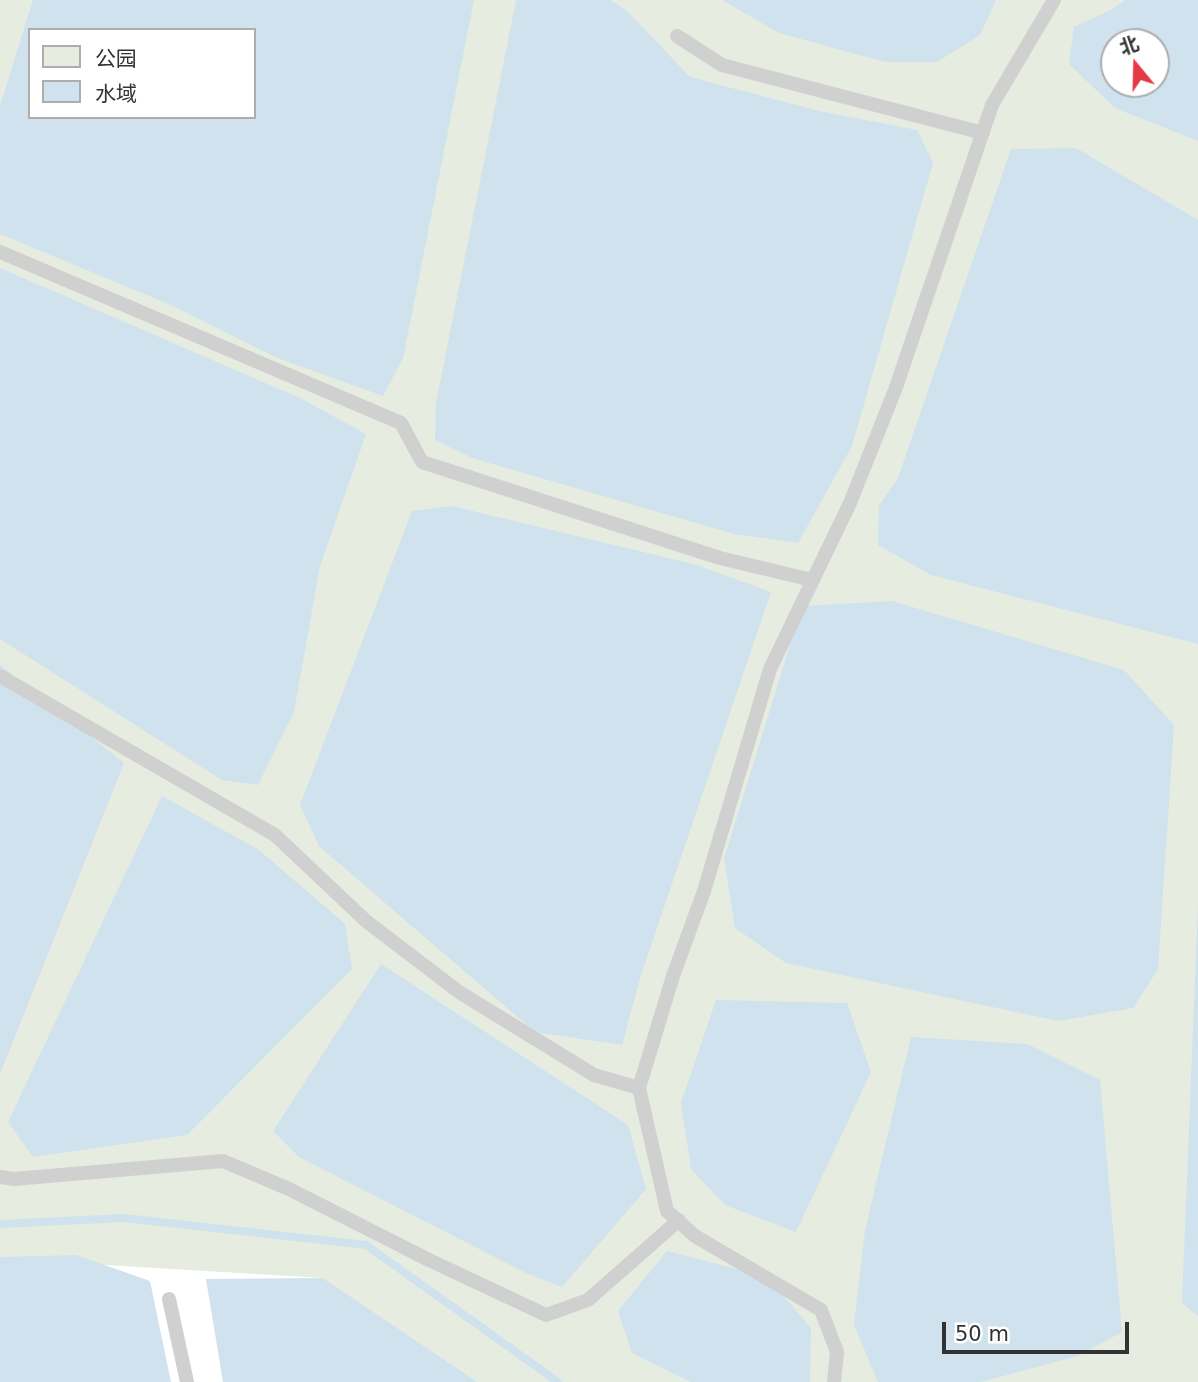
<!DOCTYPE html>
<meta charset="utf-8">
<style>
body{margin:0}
#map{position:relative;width:1198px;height:1382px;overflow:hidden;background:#fff;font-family:"DejaVu Sans","Noto Sans SC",sans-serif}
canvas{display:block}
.legend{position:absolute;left:28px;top:28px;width:228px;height:91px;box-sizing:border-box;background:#fff;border:2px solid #adadad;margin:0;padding:9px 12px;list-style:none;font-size:21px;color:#333}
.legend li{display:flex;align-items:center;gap:14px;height:35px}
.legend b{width:35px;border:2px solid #adadad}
.north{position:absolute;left:1100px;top:28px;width:70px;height:70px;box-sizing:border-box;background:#fff;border:2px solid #adadad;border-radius:50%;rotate:341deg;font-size:19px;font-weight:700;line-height:28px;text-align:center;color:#333}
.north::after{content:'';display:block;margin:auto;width:24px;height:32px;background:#e63946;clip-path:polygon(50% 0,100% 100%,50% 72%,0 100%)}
.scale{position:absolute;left:942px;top:1322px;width:187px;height:32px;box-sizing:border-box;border:4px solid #333;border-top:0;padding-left:9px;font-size:21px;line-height:24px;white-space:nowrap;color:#333;-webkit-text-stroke:5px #fff;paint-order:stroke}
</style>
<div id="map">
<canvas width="1198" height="1382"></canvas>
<ul class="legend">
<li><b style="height:19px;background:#e6ecdf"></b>公园</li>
<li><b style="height:19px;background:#cfe2ee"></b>水域</li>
</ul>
<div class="north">北</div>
<div class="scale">50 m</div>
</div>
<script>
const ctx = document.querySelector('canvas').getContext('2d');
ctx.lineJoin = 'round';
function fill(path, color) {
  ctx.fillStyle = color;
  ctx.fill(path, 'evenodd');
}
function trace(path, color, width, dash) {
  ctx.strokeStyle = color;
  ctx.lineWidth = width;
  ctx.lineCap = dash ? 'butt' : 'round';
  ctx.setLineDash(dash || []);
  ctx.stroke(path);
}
fill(new Path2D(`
 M0,0H1198V1382H478L323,1278L105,1265L0,1264ZM30,30H254V117H30ZM1114,42H1156V84H1114Z`), '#e6ecdf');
fill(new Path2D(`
 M33,0H474L403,358L383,396L275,357L171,305L0,234V106ZM30,30H254V117H30Z
 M516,0H611L628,12L690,77L819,111L917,130L933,163L852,446L798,543L734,534L472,458L435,440L436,403Z
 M722,0H996L980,35L937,62H885L779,33Z
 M1125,0H1198V141L1115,108L1069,64L1074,27L1111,10ZM1114,42H1156V84H1114Z
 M1076,148L1198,220V644L931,575L878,545L879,506L898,478L1011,149Z
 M0,268L300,398L366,434L320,566L294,712L258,785L222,780L0,639Z
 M452,506L697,565L771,592L641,975L622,1045L535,1032L319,846L300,805L412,511Z
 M892,601L1124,670L1174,725L1158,969L1133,1008L1058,1021L786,963L735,928L724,859L802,606Z
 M0,665L124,763L0,1074Z
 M162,796L259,850L345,924L352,969L187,1135L33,1157L8,1122Z
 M1198,905V1316L1182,1303Z
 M381,964L628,1125L646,1189L562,1287L526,1273L299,1157L273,1131Z
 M716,1000L847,1003L871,1072L796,1232L725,1205L691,1169L681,1103Z
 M911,1037L1027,1044L1100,1080L1122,1332L1078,1356L981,1382H878L854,1325L865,1230Z
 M667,1251L767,1277L811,1328L810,1382H691L632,1353L618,1311Z
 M76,1255L150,1281L171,1382H0V1257Z
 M323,1278L478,1382H223L206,1279Z`), '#cfe2ee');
trace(new Path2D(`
 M0,1224L124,1218L366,1245L558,1382`), '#cfe2ee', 8);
trace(new Path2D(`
 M677,36L722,65L983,133
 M0,252L401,423L422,462L720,558L812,580
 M0,676L275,835L366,921L459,992L594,1075L639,1088
 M0,1177L14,1179L223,1161L289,1189L429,1260L546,1315L588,1300L679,1220
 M169,1299L187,1382
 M834,1382L837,1352L821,1310L695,1236L667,1211L639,1088L673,976L704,891L770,669L850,503L895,390L992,105L1054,0`), '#d0d0d0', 14);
</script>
